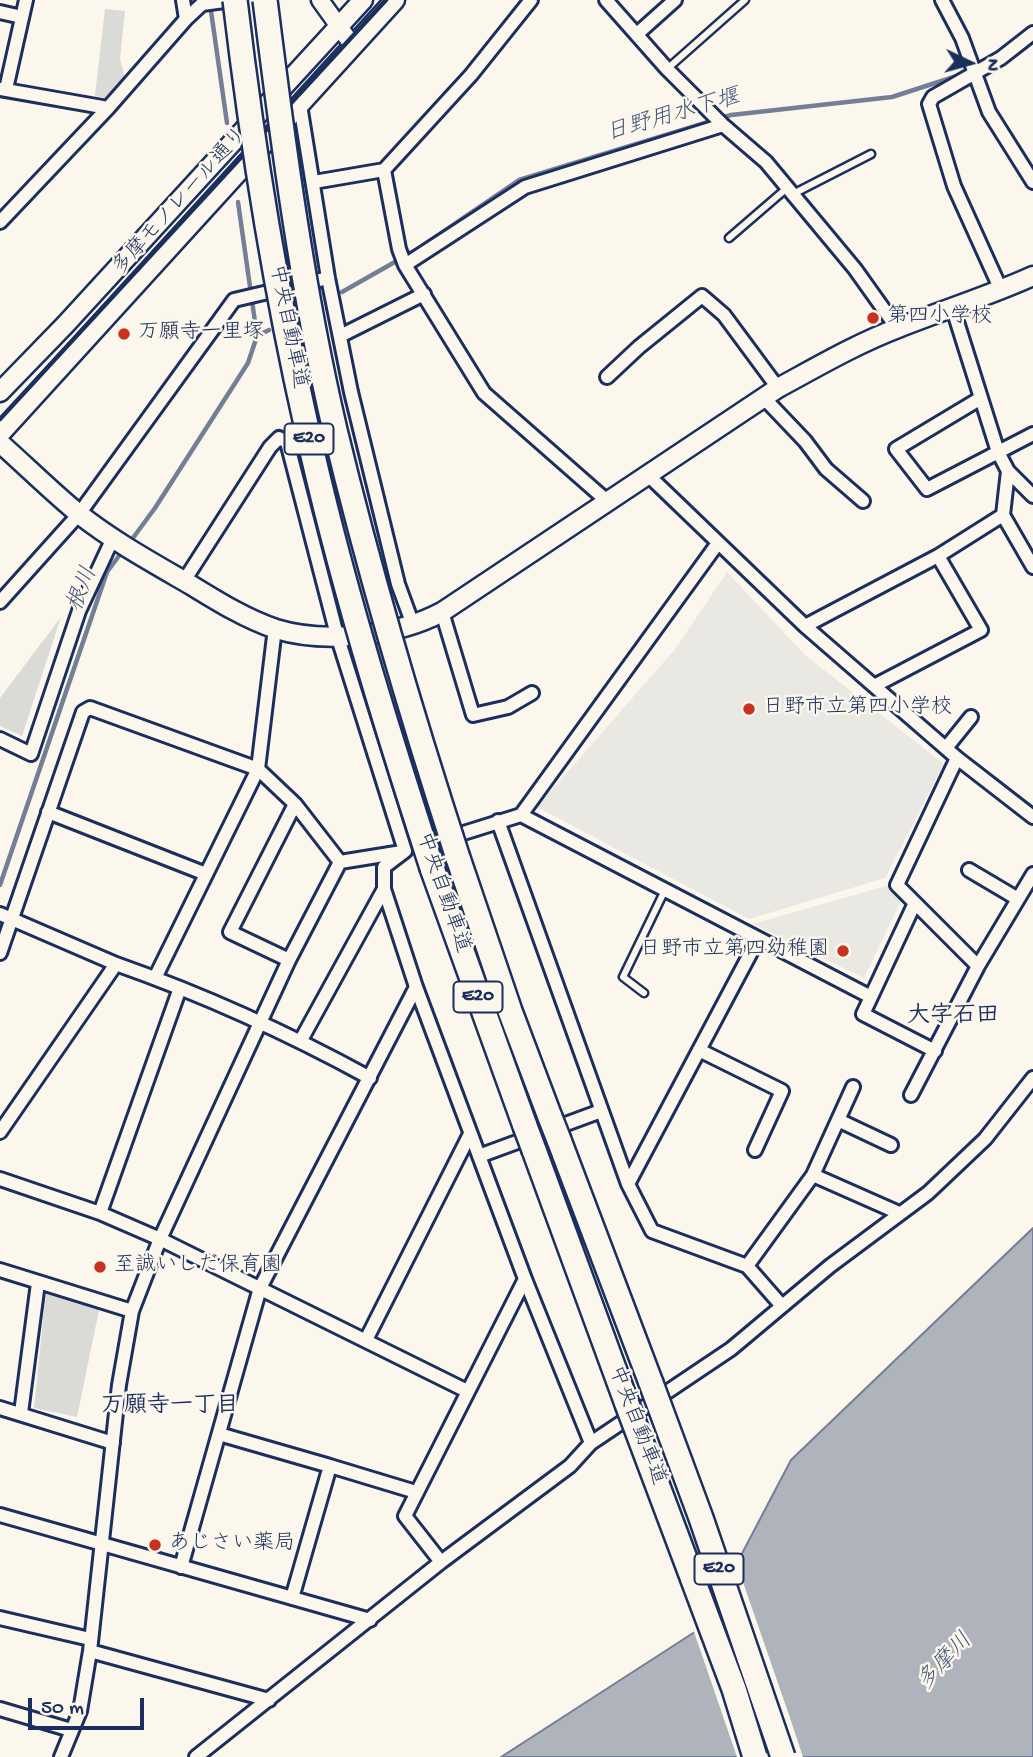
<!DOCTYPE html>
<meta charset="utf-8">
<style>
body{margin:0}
#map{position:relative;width:1033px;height:1757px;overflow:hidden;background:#fbf7ec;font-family:"Gochi Hand",sans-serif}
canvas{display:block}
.north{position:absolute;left:935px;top:28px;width:70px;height:70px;-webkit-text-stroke:5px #fbf7ec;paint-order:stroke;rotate:95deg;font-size:19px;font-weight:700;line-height:28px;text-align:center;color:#1b2f5e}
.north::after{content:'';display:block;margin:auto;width:24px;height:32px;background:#1b2f5e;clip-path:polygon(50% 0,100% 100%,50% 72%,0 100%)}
.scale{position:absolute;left:28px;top:1698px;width:116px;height:32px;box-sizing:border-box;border:4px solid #1b2f5e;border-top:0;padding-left:9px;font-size:21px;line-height:24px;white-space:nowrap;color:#1b2f5e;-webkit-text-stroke:5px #fbf7ec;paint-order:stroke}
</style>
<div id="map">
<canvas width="1033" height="1757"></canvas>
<div class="north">N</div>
<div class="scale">50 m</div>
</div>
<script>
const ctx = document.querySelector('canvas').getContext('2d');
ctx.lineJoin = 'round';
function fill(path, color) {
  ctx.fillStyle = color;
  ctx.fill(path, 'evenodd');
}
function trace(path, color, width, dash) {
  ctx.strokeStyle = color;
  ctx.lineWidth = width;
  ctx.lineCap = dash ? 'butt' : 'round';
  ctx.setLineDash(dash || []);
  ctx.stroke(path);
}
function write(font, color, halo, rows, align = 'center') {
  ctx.font = font + ' "Gochi Hand","Klee One",sans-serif';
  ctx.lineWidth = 5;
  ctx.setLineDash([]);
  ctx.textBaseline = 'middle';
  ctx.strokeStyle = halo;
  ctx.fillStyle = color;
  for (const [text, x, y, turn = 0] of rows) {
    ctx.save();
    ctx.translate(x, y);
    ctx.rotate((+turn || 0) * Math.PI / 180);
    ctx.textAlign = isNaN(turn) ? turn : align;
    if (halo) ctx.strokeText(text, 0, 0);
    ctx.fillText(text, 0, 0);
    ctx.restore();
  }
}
fill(new Path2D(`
 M727,572L805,655L944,764L885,878L749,919L537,807L676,648Z
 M886,886L903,897L864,978L753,924Z`), '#eae8e2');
fill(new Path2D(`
 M105,9L125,11L120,59L125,78L107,98L95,96Z
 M61,617L22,736L0,726V698Z
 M46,1290L100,1305L77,1417L34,1408Z`), '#dadad7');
const water = new Path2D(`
 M1033,1228V1757H501L704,1626L791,1460Z`);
fill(water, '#afb3bb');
trace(water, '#747e96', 2);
fill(new Path2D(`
 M735,1559L789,1715L803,1757H737L693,1629L701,1623Z`), '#fbf7ec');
trace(new Path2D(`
 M210,4L227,123
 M342,292L416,250L519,180L731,115L892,97L963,74
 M257,336L269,330
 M130,542L155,508L248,363L257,336L238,202
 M0,885L107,572L124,549`), '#747e96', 4.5);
const service = new Path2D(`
 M667,69L745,0
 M793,194L871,154
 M729,238L787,188
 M644,993L623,977L665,890`);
const minor = new Path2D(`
 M183,0L186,19
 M606,0L667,69L723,125L766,162L855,269L897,328
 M942,0L962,38L989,112L1033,182
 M0,12L22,17
 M637,34L675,0
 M0,89L108,108
 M6,89L26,0
 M300,105L328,278L351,392L398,584L413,625
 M384,170L399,249L405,265L484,393L607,501
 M314,182L384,170L471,75L531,0
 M0,222L108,108L186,19L202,4L232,0
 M405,265L525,187L723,125
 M1001,290L954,186L929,104L933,97L1001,58L1033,33
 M953,309L998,452L1008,471L1003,515L1033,567
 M340,336L424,294
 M607,377L639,347L702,296L724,315L778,388
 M764,398L805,441L826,469L863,501
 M981,398L896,449L927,489L1033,434
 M1008,471L1033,496
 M648,475L805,626L957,758L1033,817
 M184,581L270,447L279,438L287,442L337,635L405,851L384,867V889L416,987L525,1279L591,1443
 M0,602L79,514L234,300L328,278
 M442,612L473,715L508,707L532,693
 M805,626L938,556L1003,515
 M874,686L981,630L938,556
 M0,739L31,754L79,611L113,538
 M946,748L971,717
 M957,758L897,885L978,966L1033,874
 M48,812L206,874
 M521,815L871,997L914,905
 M498,821L628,1184L652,1231L747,1266L782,1306
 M422,846L521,815L718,543
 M340,862L402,852
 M969,870L1018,899
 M0,914L116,964
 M0,953L83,712L90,708L258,769L295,804L340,862
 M289,960L230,932L295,804
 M155,978L258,769L275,628
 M871,997L863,1014L935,1051
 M301,1040L384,889
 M699,1050L782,1091L755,1150
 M911,1095L978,966
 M838,1120L891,1145
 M0,1132L116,964C204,995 288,1033 370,1078
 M479,1156L601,1111
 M813,1175L899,1213
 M0,1179L100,1213L160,1239L467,1391
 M628,1184L758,939
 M100,1213L180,988
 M747,1266L813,1175L853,1087
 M0,1270L132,1311
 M366,1340L470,1134
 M0,1408L113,1443
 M21,1413L38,1283
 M219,1434L330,1466L292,1598
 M330,1466L416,1492
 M0,1515L370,1620
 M441,1562L405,1516L525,1279
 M181,1567L260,1288L416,987
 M0,1618L90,1639
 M90,1651L269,1700
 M0,1709L71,1730
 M61,1757L80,1711L90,1651L119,1385L132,1311L160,1239L289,960L340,862
 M196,1757L441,1562L570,1466L591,1443L731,1349L830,1266L928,1193L985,1139L1033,1078`);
const tertiary = new Path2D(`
 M320,0L353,46`);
const secondary = new Path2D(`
 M0,392L65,325L363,0
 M0,434L395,0
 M0,443C26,466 52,492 79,514C113,541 153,563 191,585C217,601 246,619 276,629C325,644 397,636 442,612L778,388C817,367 856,344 898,328C943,310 989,296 1033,276`);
const motorway = new Path2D(`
 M458,858L510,1011L550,1117
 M432,868L525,1126
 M559,1140L651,1383
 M534,1150L627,1404`);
trace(service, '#1b2f5e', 11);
trace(minor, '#1b2f5e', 18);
trace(tertiary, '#1b2f5e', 21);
trace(secondary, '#1b2f5e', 23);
trace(motorway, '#1b2f5e', 28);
trace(service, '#fbf7ec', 6);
trace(minor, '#fbf7ec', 12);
trace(tertiary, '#fbf7ec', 16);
trace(secondary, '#fbf7ec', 18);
trace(motorway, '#fbf7ec', 23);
trace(new Path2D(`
 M0,419L386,0`), '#1b2f5e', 4.5);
const motorwayBridge = new Path2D(`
 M235,0C252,144 275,288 307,429C340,578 385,723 432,868
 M265,0C283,144 302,289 335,430C370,575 412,717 458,858
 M550,1117L559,1140
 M525,1126L534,1150
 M651,1383L701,1518L783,1757
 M627,1404L734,1689L755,1757`);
trace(motorwayBridge, '#1b2f5e', 28, []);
trace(motorwayBridge, '#fbf7ec', 23);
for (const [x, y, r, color] of [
 [873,318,7,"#c8321e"],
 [124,334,7,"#c8321e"],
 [749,709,7,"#c8321e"],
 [843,951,7,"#c8321e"],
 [100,1267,7,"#c8321e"],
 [155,1545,7,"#c8321e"]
]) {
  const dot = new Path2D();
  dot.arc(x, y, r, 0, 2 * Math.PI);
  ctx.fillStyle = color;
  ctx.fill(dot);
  trace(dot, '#fbf7ec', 2.5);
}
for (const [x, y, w] of [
 [309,439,49],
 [478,997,49],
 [719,1569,49]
]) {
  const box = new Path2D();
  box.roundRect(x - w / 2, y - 15.5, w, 31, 5);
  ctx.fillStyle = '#fbf7ec';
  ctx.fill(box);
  trace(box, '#1b2f5e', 2);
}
write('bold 19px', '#1b2f5e', null, [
 ["E20",309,439],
 ["E20",478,997],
 ["E20",719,1569]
]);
write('21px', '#1b2f5e', '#fbf7ec', [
 ["多摩モノレール通り",181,202,-48],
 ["中央自動車道",287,327,79],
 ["中央自動車道",442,893,71],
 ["中央自動車道",636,1426,69]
]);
write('21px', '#1b2f5e', '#fbf7ec', [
 ["第四小学校",887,318],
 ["万願寺一里塚",138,334],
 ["日野市立第四小学校",763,709],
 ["日野市立第四幼稚園",829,951,"right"],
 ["至誠いしだ保育園",114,1267],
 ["あじさい薬局",169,1545]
], 'left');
write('italic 23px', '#47577a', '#fbf7ec', [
 ["日野用水下堰",673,117,-16],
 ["根川",84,590,-69],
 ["多摩川",946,1663,-47]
]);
write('bold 23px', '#1b2f5e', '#fbf7ec', [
 ["大字石田",953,1017],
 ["万願寺一丁目",170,1407]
]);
</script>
